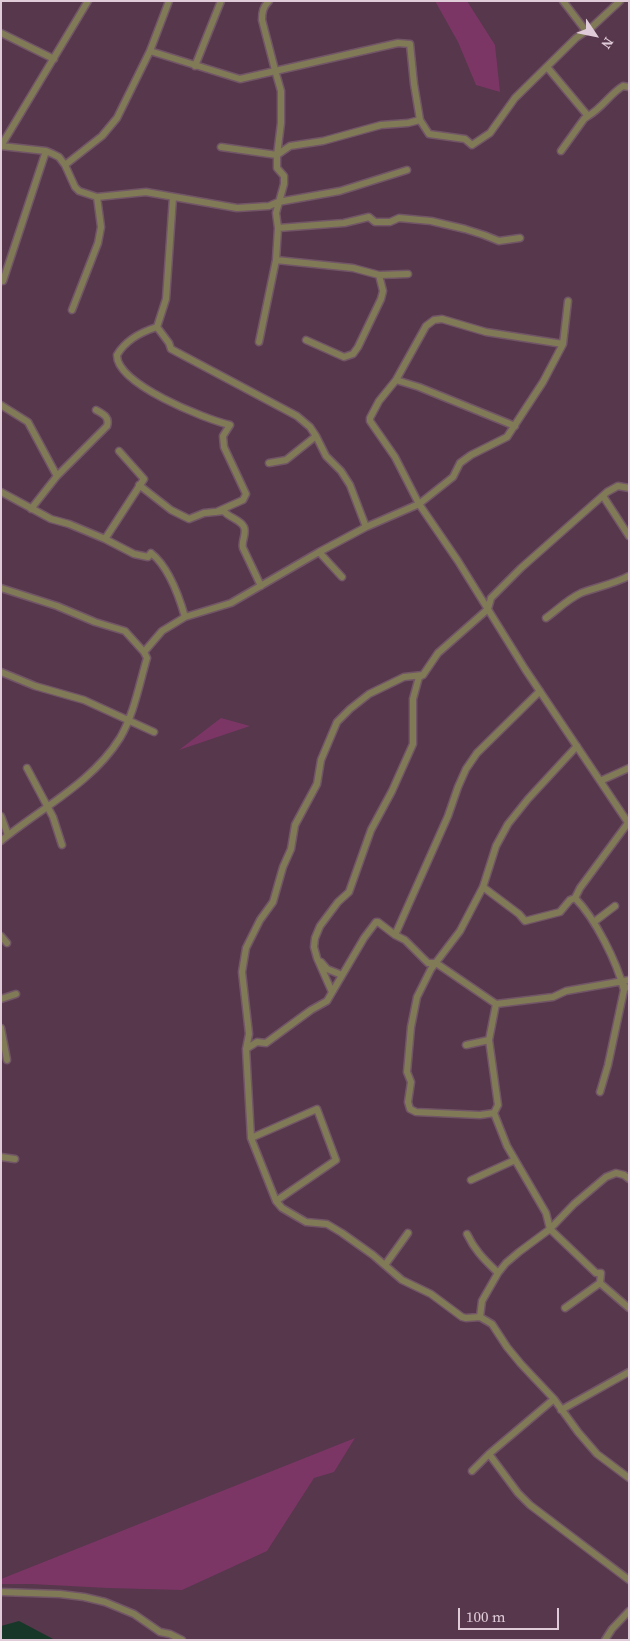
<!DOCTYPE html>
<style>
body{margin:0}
#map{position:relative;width:630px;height:1641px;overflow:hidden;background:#56374b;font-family:"Source Serif 4",serif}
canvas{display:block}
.frame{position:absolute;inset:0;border:2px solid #e0ccd8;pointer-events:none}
.north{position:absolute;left:570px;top:10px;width:50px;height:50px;-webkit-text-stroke:4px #56374b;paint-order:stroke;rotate:124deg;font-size:14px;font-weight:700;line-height:20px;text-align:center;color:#e0ccd8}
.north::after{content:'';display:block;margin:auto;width:18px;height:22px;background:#e0ccd8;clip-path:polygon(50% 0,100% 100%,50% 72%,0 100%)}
.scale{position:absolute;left:458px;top:1608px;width:101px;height:22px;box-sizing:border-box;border:2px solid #e0ccd8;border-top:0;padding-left:6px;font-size:15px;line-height:18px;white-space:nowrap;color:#e0ccd8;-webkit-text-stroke:4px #56374b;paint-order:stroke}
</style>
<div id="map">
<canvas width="630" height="1641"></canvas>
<div class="frame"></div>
<div class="north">N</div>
<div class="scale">100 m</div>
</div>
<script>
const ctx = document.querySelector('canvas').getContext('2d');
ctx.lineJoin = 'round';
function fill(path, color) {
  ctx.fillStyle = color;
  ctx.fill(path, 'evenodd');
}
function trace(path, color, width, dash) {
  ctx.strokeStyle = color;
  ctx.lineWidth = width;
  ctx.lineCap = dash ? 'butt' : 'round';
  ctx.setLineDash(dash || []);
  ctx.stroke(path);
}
fill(new Path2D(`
 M435,1H467L495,45L500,92L476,85L458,42Z
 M221,718L250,726L179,750Z
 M355,1438L334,1472L314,1478L267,1551L182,1590L108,1588L31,1584H1V1579Z`), '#7b3666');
fill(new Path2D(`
 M19,1621L55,1640H1V1626Z`), '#173728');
const minor = new Path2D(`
 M563,1L586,31
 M1,33L54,59
 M150,51L169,1
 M195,66L221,1
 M547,67L588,116C602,108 610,94 623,86L629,87
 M1,146L46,151L53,154L59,157L65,165L75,187L79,191L97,197L146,192L237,208L269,206L278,202L340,191L407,170
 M1,146L88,1
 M221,147L277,155L281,123V91L275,70L262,20C262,12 263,7 269,1
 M561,151L584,119L588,116
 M65,165L102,136L117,118L150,51L240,79L398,43L410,44L414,84L420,120
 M173,197L166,299L157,327L169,343L171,349L297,416L310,427L316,436L326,456L341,471L350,485L366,527
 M278,228L276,260L353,268L379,275L408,274
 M520,238L499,241L484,235L465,229L431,221L399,218L390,222H375L369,217L344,223L278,228L276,213L284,184V176L277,168V155L290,146L323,141L381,125L408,123L420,120L429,134L465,139L472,145L490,133L515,98L576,38L592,27L620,1
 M3,281L46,151
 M72,310L98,243L101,227L97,197
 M157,327C141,332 125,341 117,355C116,384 205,419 230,425L223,436L224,447L246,494L243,500L216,512
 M306,340L344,357L353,354L358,347L381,299L383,291L379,275
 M259,342L276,260
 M563,344L486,332L442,319L434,320L426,326L396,380L379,401L370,418V421L395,457L419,504L458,561L525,669L629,824
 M396,380L419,387L515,426
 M1,405L28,422L57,476
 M269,463L286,460L316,436
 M139,485L171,510L189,519L204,513L224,511C229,518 240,519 244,527C247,534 241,541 243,548L261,586
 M1,492L51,519L69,524L105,539L134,554L148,557L151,553C169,567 179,596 185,617
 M603,496L629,536
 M31,509L57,476L107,426C110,417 103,414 96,410
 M105,539L144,479L119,451
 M319,552L342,577
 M1,588L57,606L95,622L125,631L144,652
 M546,618C557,610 568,599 581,593C597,587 614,584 629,576
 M1,672L35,686L84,700L154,732
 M423,675L404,677L369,694L350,709L337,722L321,760L317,784L295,825L291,849L283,867L273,902L260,920L246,948L242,972L249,1034L246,1049L251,1138L276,1201L282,1208L306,1222L327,1224L342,1233L373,1255L402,1280L431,1294L462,1317L466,1318L480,1317L492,1324L507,1347L521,1364L554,1399L578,1432L597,1454L629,1478
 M27,768L53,817L62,845
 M600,781L629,768
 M1,816L8,835
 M1,841C41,808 92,783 120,738C134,714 139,685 147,658L144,652L162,631L185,617L231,603L319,552L366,527L419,504L453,477L460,463L471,455L507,437L543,382L563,344L568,301
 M483,887L519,914L525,921L560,912L570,900L575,898
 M594,922L615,906
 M395,935L448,816L458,787L466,769L477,753L540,691
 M1,936L7,943
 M321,962L327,969L342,975
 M624,990C617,962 595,918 575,898L580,888L628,823
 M332,992L317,958L314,947L315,938L320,926L338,902L349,892L371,830L392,791L413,744V699L419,677L423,675L438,653L488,609L491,598L521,568L607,492L618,486L629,488
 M1,999L16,994
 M496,1004L489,1040L498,1105L494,1113L480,1115L416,1112L410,1109L408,1102L411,1082L407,1072L411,1027L417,997L431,969L460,931L483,887L496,846L508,824L528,799L577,746
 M1,1028L7,1060
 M466,1045L489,1040
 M246,1049L257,1042L266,1043L311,1010L327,1001L364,938L376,922H378L395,935L405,940L428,963H436L496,1004L553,997L566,991L629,980
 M600,1092L608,1065L624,990L626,987
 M494,1113L507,1146L546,1213L550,1229L596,1273H601L600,1283L565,1308
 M251,1138L317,1109L336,1160L276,1201
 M1,1157L15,1159
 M471,1180L515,1160
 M467,1234C475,1251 485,1260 498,1273
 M385,1265L408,1233
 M600,1283L629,1308
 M480,1317L482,1301L498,1273L506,1263L519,1252L550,1229L574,1204L606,1177L616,1173L624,1175L629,1179
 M561,1410L629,1372
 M489,1454L518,1493L530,1505L629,1580
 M472,1471L489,1454L554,1399
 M1,1592L60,1594L84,1597L105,1602L134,1614L160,1632L170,1634L182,1640
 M605,1640L612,1629L629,1611`);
trace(minor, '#725567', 9);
trace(minor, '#807b56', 6);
</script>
